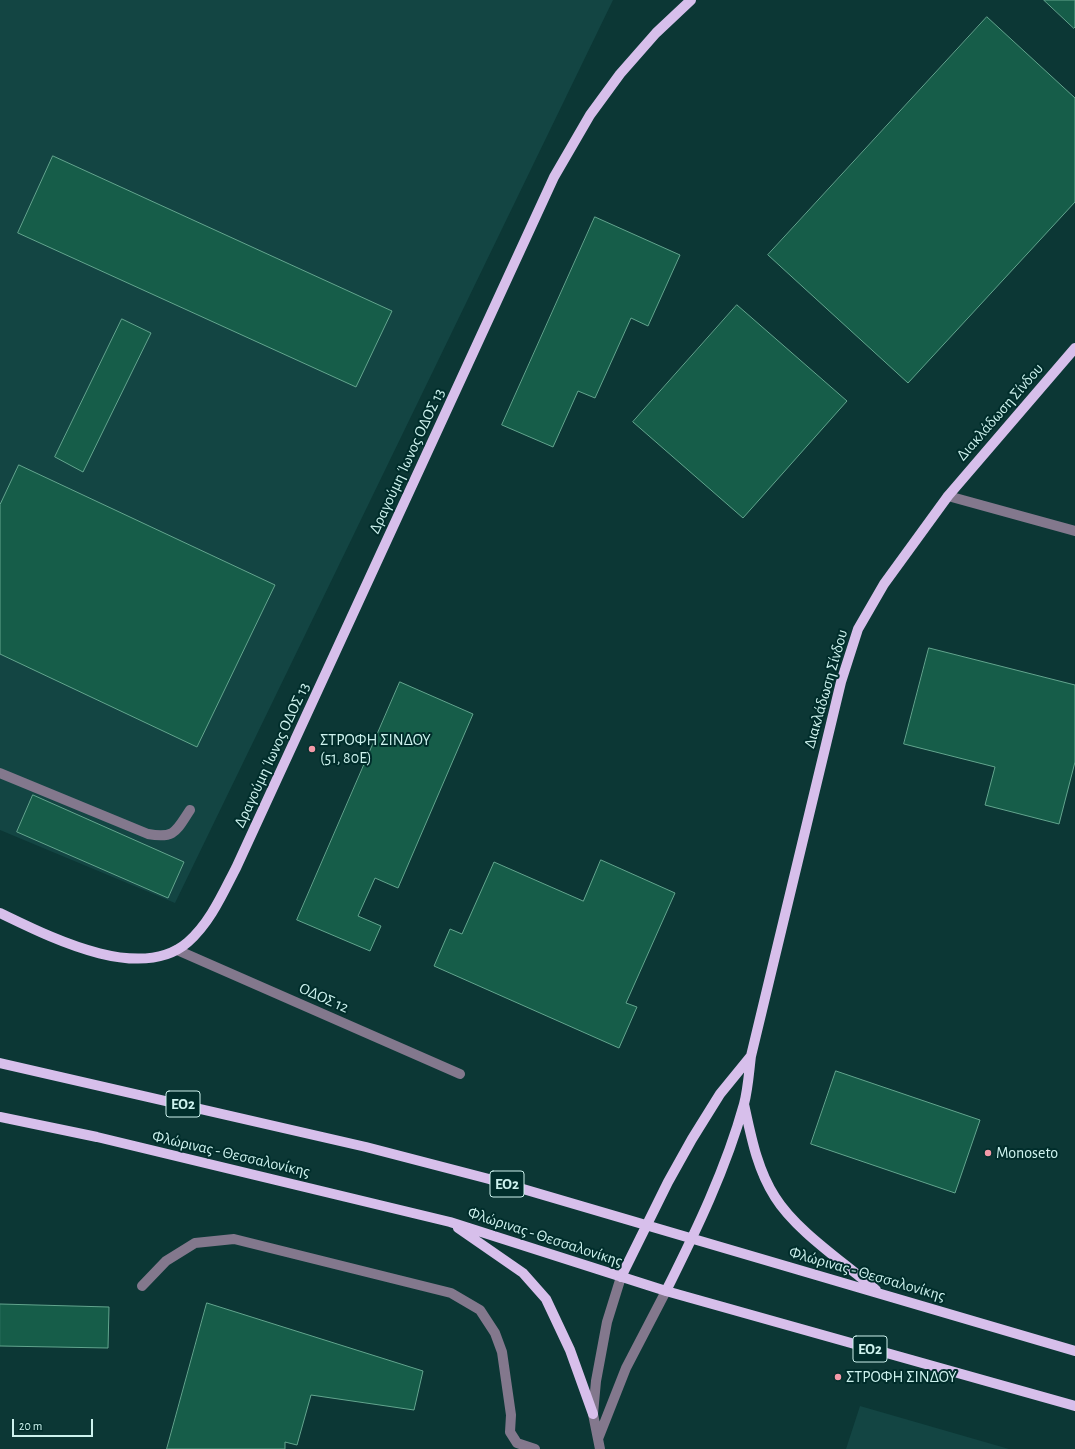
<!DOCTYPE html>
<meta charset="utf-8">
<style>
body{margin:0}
#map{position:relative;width:1075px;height:1449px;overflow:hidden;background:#0c3735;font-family:"Alegreya Sans",sans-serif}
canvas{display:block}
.scale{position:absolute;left:12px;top:1419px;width:81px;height:18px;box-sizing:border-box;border:2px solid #cdf2ee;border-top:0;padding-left:5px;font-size:12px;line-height:14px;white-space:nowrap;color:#cdf2ee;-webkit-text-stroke:3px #002d2b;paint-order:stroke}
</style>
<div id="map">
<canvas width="1075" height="1449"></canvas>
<div class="scale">20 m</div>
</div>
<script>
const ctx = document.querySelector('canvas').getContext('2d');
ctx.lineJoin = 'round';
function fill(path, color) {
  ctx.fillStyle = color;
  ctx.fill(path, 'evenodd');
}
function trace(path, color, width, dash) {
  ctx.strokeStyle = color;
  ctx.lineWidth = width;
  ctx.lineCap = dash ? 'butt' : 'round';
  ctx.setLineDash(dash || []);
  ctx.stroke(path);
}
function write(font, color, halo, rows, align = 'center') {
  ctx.font = font + ' "Alegreya Sans",sans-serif';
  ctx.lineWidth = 4;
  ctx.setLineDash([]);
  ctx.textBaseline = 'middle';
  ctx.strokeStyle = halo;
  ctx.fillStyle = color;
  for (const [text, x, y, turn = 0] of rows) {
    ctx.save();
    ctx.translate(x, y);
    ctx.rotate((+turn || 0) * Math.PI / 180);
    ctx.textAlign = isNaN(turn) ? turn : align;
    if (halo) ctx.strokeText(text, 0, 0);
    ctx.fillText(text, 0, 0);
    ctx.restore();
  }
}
fill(new Path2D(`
 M0,0H613L175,903L0,830Z
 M860,1406L1009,1449H846Z`), '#134543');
const building = new Path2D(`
 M1044,0H1075V27L1074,28Z
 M987,17L1075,98V202L908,383L768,255Z
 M53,156L392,311L356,387L18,233Z
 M595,217L680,255L648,326L631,318L595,398L578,391L553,447L502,425Z
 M737,305L847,401L743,518L633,422Z
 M122,319L151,333L83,472L55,457Z
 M19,465L275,585L197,747L0,654V505Z
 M929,648L1075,685V762L1059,824L985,805L995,767L904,744Z
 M400,682L473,714L398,888L375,878L358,916L381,926L370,951L297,920Z
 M33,795L184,862L168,898L17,832Z
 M601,860L675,893L626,1003L637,1007L619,1048L434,966L450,929L462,934L494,862L583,901Z
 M836,1071L980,1120L955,1193L811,1144Z
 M207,1303L423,1371L414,1410L311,1395L297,1445L285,1442V1449H167Z
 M0,1304L109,1307L108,1348L0,1346Z`);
fill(building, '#165d49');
trace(building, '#63a58e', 1);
trace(new Path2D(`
 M948,496L1075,531
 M0,773L148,834C175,839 176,831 190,810
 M177,950L460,1074
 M142,1286L166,1261L195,1243L234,1239L451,1293L480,1310L495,1333L502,1352L511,1415L510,1432L517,1443L535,1449
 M598,1439L626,1368L666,1291
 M600,1449L593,1414L596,1381L607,1322L621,1277`), '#83788d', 10);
trace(new Path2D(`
 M0,913C48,936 140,984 188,942C210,923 223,893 236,868L554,177L590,115L620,74L656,33L691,0
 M0,1063L366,1147L489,1179L1075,1351
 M744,1104C751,1136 757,1169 775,1197C796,1231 845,1263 876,1290
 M0,1117L97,1137L450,1222L666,1291L1075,1406
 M458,1228L523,1273L546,1299L570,1350L593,1414
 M621,1277L668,1182L692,1139L720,1094L751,1056
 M666,1291C696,1231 726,1169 744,1104C748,1089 749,1072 751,1056L841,682L858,629L884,584L948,496L1075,348`), '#d7bfeb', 10);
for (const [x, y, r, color] of [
 [312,749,4,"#f39aa8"],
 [988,1153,4,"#f39aa8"],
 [838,1377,4,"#f39aa8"]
]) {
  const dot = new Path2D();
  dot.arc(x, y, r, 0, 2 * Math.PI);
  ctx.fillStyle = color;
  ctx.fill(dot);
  trace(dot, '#002d2b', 1.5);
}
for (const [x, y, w] of [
 [183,1104,34],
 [507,1184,34],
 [870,1349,34]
]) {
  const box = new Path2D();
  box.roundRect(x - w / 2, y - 13, w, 26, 3);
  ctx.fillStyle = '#002d2b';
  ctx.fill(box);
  trace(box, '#cdf2ee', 1);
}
write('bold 15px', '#cdf2ee', null, [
 ["ΕΟ2",183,1104],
 ["ΕΟ2",507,1184],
 ["ΕΟ2",870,1349]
]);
write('16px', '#cdf2ee', '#002d2b', [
 ["Διακλάδωση Σίνδου",1000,412,-49],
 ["Δραγούμη Ίωνος ΟΔΟΣ 13",407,461,-65],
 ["Διακλάδωση Σίνδου",826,689,-74],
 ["Δραγούμη Ίωνος ΟΔΟΣ 13",272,755,-65],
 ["ΟΔΟΣ 12",324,998,24],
 ["Φλώρινας - Θεσσαλονίκης",231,1154,13],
 ["Φλώρινας - Θεσσαλονίκης",545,1237,18],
 ["Φλώρινας - Θεσσαλονίκης",867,1274,16]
]);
write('16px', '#cdf2ee', '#002d2b', [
 ["ΣΤΡΟΦΗ ΣΙΝΔΟΥ",320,740],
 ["(51, 80Ε)",320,758],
 ["Monoseto",996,1153],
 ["ΣΤΡΟΦΗ ΣΙΝΔΟΥ",846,1377]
], 'left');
</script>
